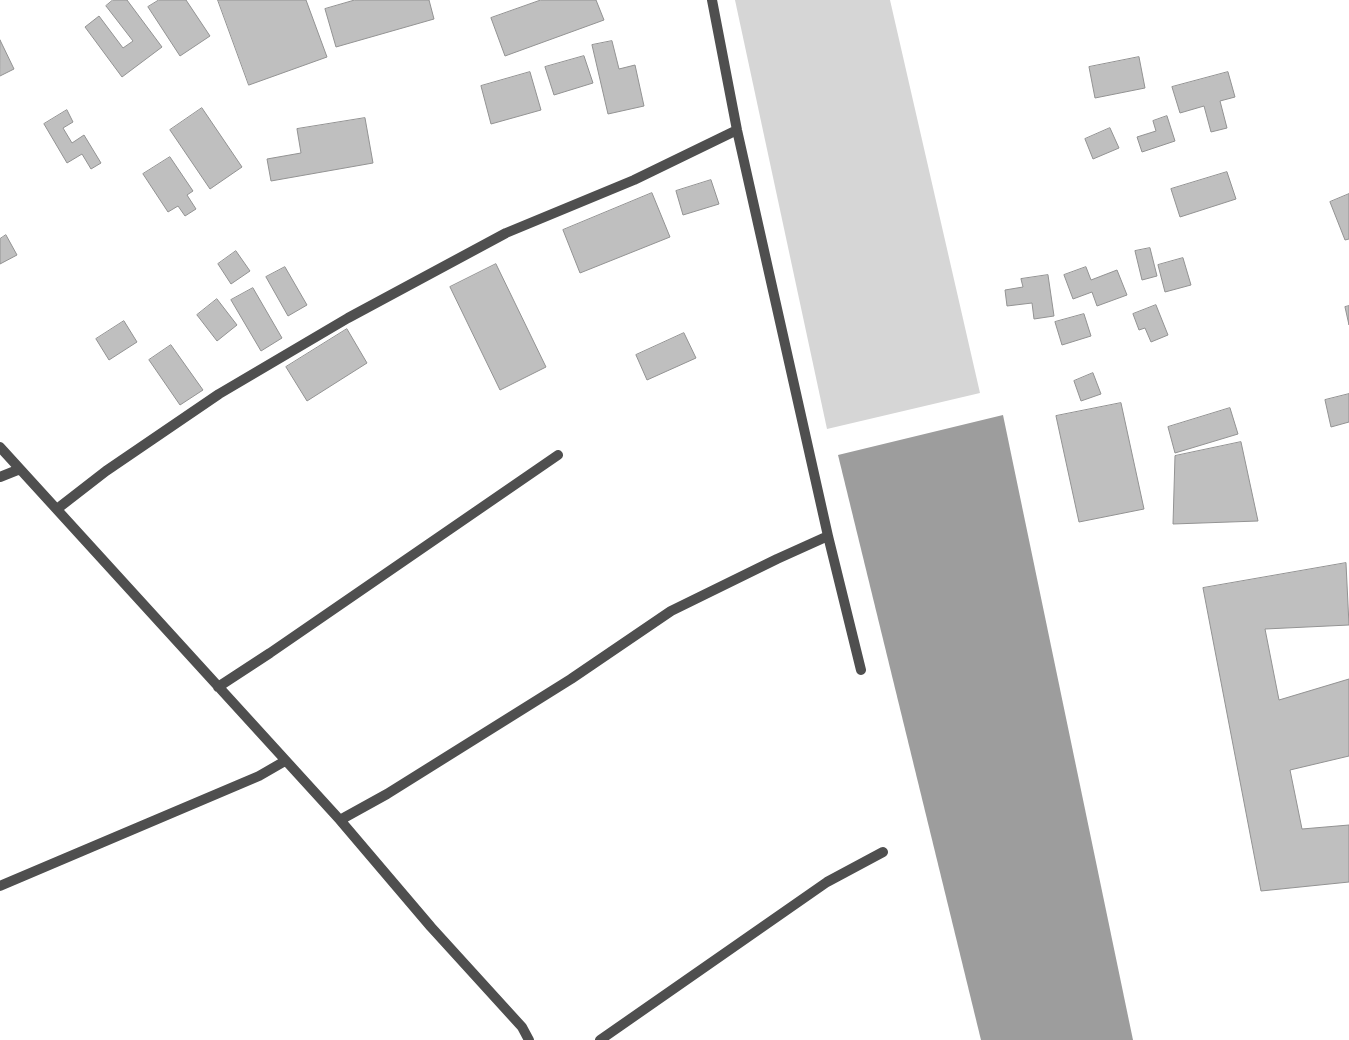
<!DOCTYPE html>
<style>
body{margin:0}
canvas{display:block;background:#fff}
</style>
<canvas width="1349" height="1040"></canvas>
<script>
const ctx = document.querySelector('canvas').getContext('2d');
ctx.lineJoin = 'round';
function fill(path, color) {
  ctx.fillStyle = color;
  ctx.fill(path, 'evenodd');
}
function trace(path, color, width, dash) {
  ctx.strokeStyle = color;
  ctx.lineWidth = width;
  ctx.lineCap = dash ? 'butt' : 'round';
  ctx.setLineDash(dash || []);
  ctx.stroke(path);
}
fill(new Path2D(`
 M735,0H890L980,393L827,429Z`), '#d6d6d6');
fill(new Path2D(`
 M1003,415L1133,1040H981L838,455Z`), '#9d9d9d');
const building = new Path2D(`
 M113,0H127L162,47L122,77L85,27L99,16L123,48L133,41L106,6Z
 M159,0H186L210,36L180,56L148,7Z
 M218,0H306L327,57L249,85Z
 M355,0H429L434,19L336,47L325,9Z
 M541,0H596L604,20L505,56L491,18Z
 M0,40L14,69L0,76Z
 M612,41L619,69L635,65L644,106L608,114L592,45Z
 M584,56L593,83L554,95L545,67Z
 M1139,57L1145,88L1095,98L1089,67Z
 M530,72L541,110L491,124L481,86Z
 M1228,72L1235,97L1220,101L1227,128L1211,132L1204,106L1180,113L1172,87Z
 M202,108L242,167L210,189L170,130Z
 M67,110L73,122L63,128L72,143L84,135L101,163L91,169L82,154L67,163L44,124Z
 M1167,116L1175,141L1142,152L1137,137L1156,131L1153,121Z
 M365,118L373,163L271,181L267,159L301,153L297,129Z
 M1110,128L1119,148L1093,159L1085,139Z
 M170,157L193,191L187,195L196,209L185,216L178,206L168,212L143,174Z
 M1227,172L1236,199L1180,217L1171,189Z
 M711,180L719,204L683,215L676,191Z
 M652,193L670,237L580,273L563,230Z
 M1349,194V239L1345,240L1330,202Z
 M6,235L17,255L0,264V239Z
 M1150,248L1157,276L1142,280L1135,251Z
 M236,251L250,271L231,284L218,264Z
 M1183,258L1191,285L1165,292L1158,265Z
 M496,264L546,367L500,390L450,287Z
 M285,267L307,305L288,316L266,277Z
 M1086,267L1091,280L1117,270L1127,295L1097,306L1092,292L1073,299L1064,275Z
 M1048,275L1054,316L1034,319L1032,303L1007,306L1005,290L1023,287L1021,279Z
 M253,288L282,338L261,351L231,300Z
 M217,299L237,325L217,341L197,315Z
 M1156,305L1168,335L1151,342L1145,328L1139,330L1133,314Z
 M1349,306V325L1345,307Z
 M1084,314L1091,336L1062,345L1055,322Z
 M124,321L137,342L109,360L96,339Z
 M347,329L367,363L307,401L286,367Z
 M684,333L696,358L647,380L636,355Z
 M171,345L203,390L180,405L149,360Z
 M1093,373L1101,394L1081,401L1074,381Z
 M1349,394V422L1331,427L1325,400Z
 M1121,403L1144,509L1079,522L1056,416Z
 M1230,408L1238,434L1175,453L1168,427Z
 M1241,442L1258,521L1173,524L1175,456Z
 M1346,563L1349,625L1265,629L1279,700L1349,679V756L1290,770L1302,829L1349,825V882L1261,891L1203,588Z`);
fill(building, '#bfbfbf');
trace(building, '#939393', 1);
trace(new Path2D(`
 M712,0L737,130L828,536L861,670
 M0,447L340,820L431,927L522,1027L529,1040
 M0,477L20,469
 M57,509L106,471L219,394L348,318L506,233L634,180L737,130
 M218,687L270,653L558,455
 M340,820L387,794L571,679L671,611L777,559L828,536
 M0,886L259,776L285,761
 M600,1040L827,882L883,852`), '#4f4f4f', 10);
</script>
